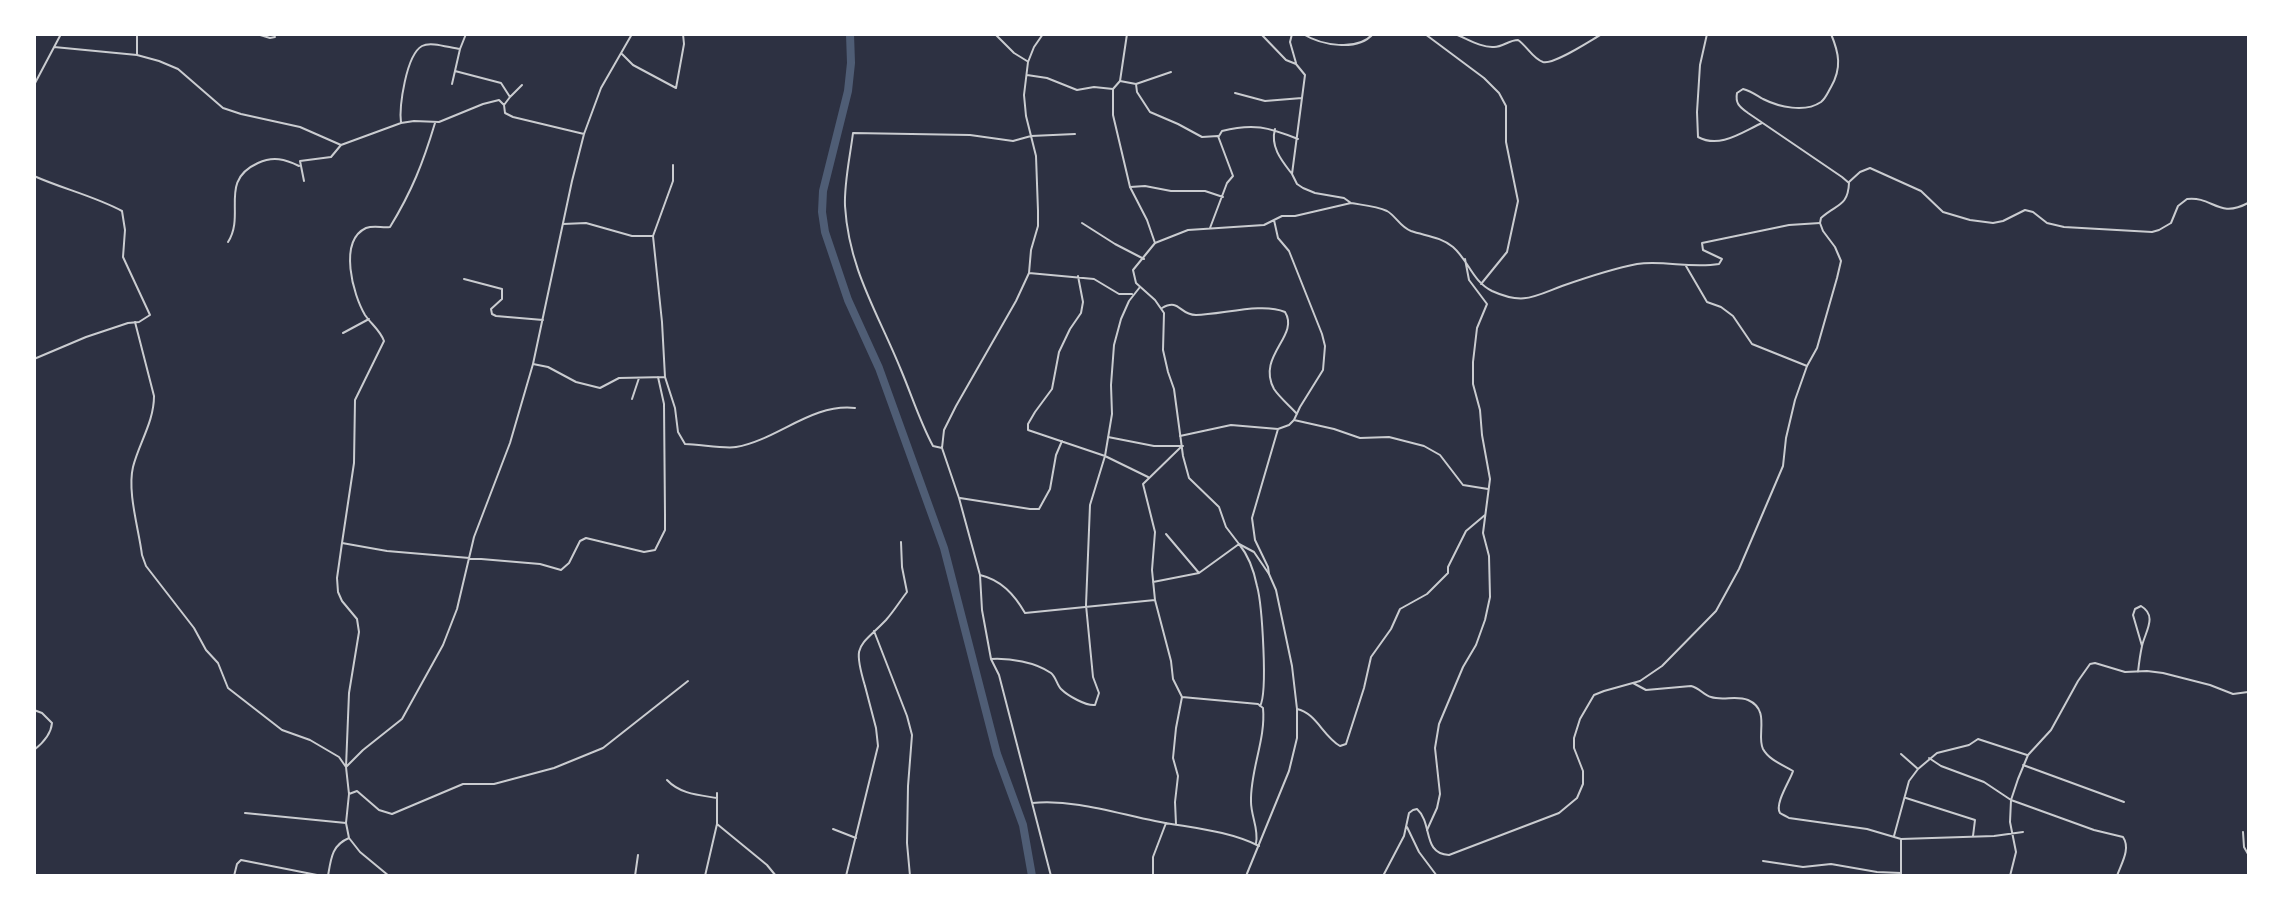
<!DOCTYPE html>
<style>
body{margin:0}
#map{position:relative;width:2283px;height:910px;overflow:hidden;background:#2d3142;font-family:Helvetica,sans-serif}
canvas{display:block}
.frame{position:absolute;inset:0;border:36px solid #fff;pointer-events:none}
</style>
<div id="map">
<canvas width="2283" height="910"></canvas>
<div class="frame"></div>
</div>
<script>
const ctx = document.querySelector('canvas').getContext('2d');
ctx.lineJoin = 'round';
function trace(path, color, width, dash) {
  ctx.strokeStyle = color;
  ctx.lineWidth = width;
  ctx.lineCap = dash ? 'butt' : 'round';
  ctx.setLineDash(dash || []);
  ctx.stroke(path);
}
trace(new Path2D(`
 M850,34L851,63L848,91L823,191L822,212L825,232L848,300L879,368L944,548L997,754L1023,825L1032,876`), '#4f5d75', 8);
trace(new Path2D(`
 M257,34L270,38L275,37
 M995,34L1014,53L1027,61
 M1043,34L1034,47L1028,62L1024,95L1026,116L1036,156L1038,211V226L1031,250L1029,273L1016,301L956,406L944,430L942,448L959,498L980,575L982,610L991,659L999,675L1051,876
 M1292,34L1290,42L1296,63
 M1303,34C1321,45 1357,52 1373,34
 M1425,34L1484,78L1499,93L1506,106V142L1518,201L1507,252L1481,284
 M1455,34C1466,38 1481,48 1494,47C1503,47 1509,40 1518,40C1527,46 1533,59 1543,62C1554,65 1591,40 1602,34
 M1707,34L1700,65L1697,112L1698,137C1720,149 1742,132 1762,123
 M54,47L137,55L159,61L178,69L223,108L241,114L300,127L341,145
 M622,54L633,65L676,88L684,44L683,34
 M137,55V34
 M455,71L501,83L510,97L504,105
 M1027,75L1047,78L1077,90L1094,87L1113,89
 M1120,81L1136,84L1137,92L1150,112L1178,124L1202,137L1218,136L1233,176L1227,183L1210,228
 M452,84L460,49
 M1136,84L1171,72
 M34,85L61,34
 M1235,93L1265,101L1302,98
 M510,97L522,85
 M401,123C399,107 406,55 422,46C431,41 450,48 460,49L466,34
 M435,123C423,163 412,191 390,227C382,228 374,225 366,228C338,241 353,295 365,315C371,324 380,330 384,341L355,400L354,463L342,543L387,551L540,564L561,570L569,563L580,541L586,538L644,552L655,550L665,530V515L664,404L658,377
 M1275,129C1270,147 1282,161 1292,174
 M1219,136L1222,131C1253,123 1268,127 1298,139
 M34,176C63,189 94,196 122,211L125,230L123,257L150,315L139,322L128,323L86,337L34,359
 M304,181L300,161L331,157L341,145L401,123L414,121L439,122L483,104L499,100L504,105L505,113L513,117L584,134
 M1849,182L1860,172L1870,168L1921,191L1943,212L1970,220L1993,223L2003,221L2025,210L2033,212L2047,223L2064,227L2152,232L2159,230L2171,223L2178,206L2187,199C2213,196 2218,219 2248,203
 M1130,187L1145,186L1171,191H1205L1223,197
 M1351,203C1362,205 1376,206 1387,211C1396,216 1400,227 1411,231C1426,236 1441,237 1453,247C1469,261 1472,281 1492,291C1523,305 1533,297 1562,286C1582,279 1616,268 1637,264C1664,260 1691,269 1719,264L1722,259L1703,250L1702,243L1789,225L1820,223
 M1082,223L1115,244L1144,259
 M563,224L586,223L632,236H653
 M228,242C246,214 218,181 258,163C273,156 285,159 299,166
 M1155,243L1188,230L1264,225L1282,216H1295L1351,203L1344,198L1315,193L1303,188L1297,184L1292,174L1305,75L1296,64L1286,60L1261,34
 M1686,266L1707,302L1721,307L1733,316L1752,344L1807,366
 M1029,273L1094,279L1119,294H1132
 M1078,276L1083,302L1081,313L1070,329L1059,352L1052,389L1035,412L1028,424V430L1105,456L1148,477
 M464,279L502,289V299L491,309L492,314L496,316L543,320
 M1162,308C1180,298 1179,315 1196,315C1221,315 1262,302 1285,312C1300,336 1256,356 1274,389C1280,398 1290,406 1297,414
 M135,322L154,396C154,422 139,443 133,467C127,492 139,530 142,555L146,566L194,628L206,650L218,663L228,688L282,730L310,740L339,757L346,767L349,693L359,632L357,619L342,601L338,592L337,578L342,543
 M343,333L369,319
 M533,364L548,367L576,382L600,388L619,378L665,377L675,408L678,432L685,444C699,444 724,449 736,447C777,440 812,403 855,408
 M665,377L662,322L653,236L673,181V165
 M632,399L639,378
 M1294,420L1334,429L1360,438L1389,437L1424,446L1440,455L1463,485L1488,489
 M1180,436L1231,425L1278,429L1289,425L1294,420L1300,407L1323,370L1325,346L1322,334L1289,251L1278,238L1274,220
 M1108,437L1154,446H1183
 M942,448L933,446C920,422 912,396 901,370C878,313 849,270 845,206C844,183 850,157 853,133L970,135L1013,141L1031,136L1075,134
 M960,498L1030,509H1039L1050,489L1056,455L1062,441
 M1166,534L1199,573
 M1269,574L1268,567L1255,540L1252,518L1278,429
 M980,575C1001,580 1014,594 1025,613L1155,600
 M1153,582L1199,573L1239,544C1248,555 1254,571 1257,586C1262,604 1268,693 1260,706
 M874,631L907,716L912,735L908,786L907,843L910,876
 M991,659C1010,658 1035,662 1051,673C1056,677 1057,685 1061,689C1068,696 1086,706 1095,705L1099,693L1093,677L1086,605L1090,505L1105,456L1112,414L1111,385L1114,345L1121,319L1129,301L1140,287
 M2138,672C2139,663 2140,655 2142,646C2145,632 2158,616 2141,606L2135,609L2133,615L2142,646
 M1633,683L1646,690L1691,686C1700,688 1703,695 1711,697C1723,701 1736,695 1748,700C1771,710 1756,735 1763,749C1769,760 1783,765 1793,771C1791,779 1774,804 1780,813C1783,815 1786,816 1789,818L1867,829L1901,839L1994,836L2023,832
 M865,686C852,643 859,648 886,620C894,611 900,601 907,592L902,567L901,542
 M1182,697L1258,704L1263,708C1266,740 1250,770 1251,802C1251,816 1259,829 1256,843
 M1297,709C1316,713 1323,736 1340,746L1346,744L1364,688L1371,657L1391,629L1400,609L1427,594L1448,573V567L1466,531L1485,515
 M34,710L42,713L52,723C51,735 43,743 34,750
 M1901,754L1918,769
 M1929,758L1941,766L1984,782L2011,800L2094,830L2123,837C2131,849 2121,864 2117,876
 M2023,765L2124,802
 M667,780C680,794 699,795 717,798
 M349,794L357,791L379,810L392,814L463,784H494L554,768L603,748L688,681
 M1906,798L1975,820L1973,836
 M1032,803C1074,799 1115,813 1155,821C1190,828 1227,830 1259,846
 M245,813L346,823
 M717,824L767,865L776,876
 M1176,824L1175,802L1178,776L1173,758L1176,728L1182,697L1173,679L1171,661L1155,600L1152,570L1155,532L1143,484L1182,446
 M833,829L856,838
 M1427,830L1437,808L1440,794L1435,748L1439,724L1463,667L1476,645L1485,620L1490,597L1489,556L1483,533L1490,479L1482,435L1480,410L1473,384V362L1477,328L1487,304L1469,280L1465,259
 M2243,832L2244,847L2248,854
 M1894,836L1909,781L1918,769L1937,753L1969,745L1978,739L2027,755
 M1763,861L1803,867L1831,864L1877,872L1901,873
 M234,876L237,864L241,860L322,876
 M328,876C331,858 332,845 349,838
 M389,876L360,852L349,838L346,823L349,794L346,767L363,750L402,719L443,645L457,609L474,537L510,443L533,364L572,181L584,134L601,88L632,34
 M635,876L638,855
 M705,876L717,824V793
 M1153,876V857L1166,823
 M1901,876V839
 M2010,876L2016,852L2010,822L2011,800L2018,779L2028,755L2051,730L2078,681L2090,664L2095,663L2125,672L2147,671L2163,673L2210,685L2233,694L2248,692
 M2188,876H2190`), '#caccd0', 2);
trace(new Path2D(`
 M1127,34L1120,81L1113,89V115L1130,187L1147,220L1155,243L1133,270L1136,283L1155,300L1164,313L1163,350L1168,372L1174,389L1183,456L1189,478L1219,507L1226,527L1239,544L1254,552L1269,574L1276,590L1292,666L1297,709V738L1289,771L1246,876
 M1407,827L1419,852L1437,876
 M846,876L878,746L876,728L865,686
 M1383,876L1404,836L1409,813L1413,810L1417,809C1433,823 1422,854 1449,855L1559,813L1577,798L1583,784V771L1574,748V738L1580,719L1594,695L1604,691L1640,681L1662,666L1716,611L1739,569L1783,466L1786,438L1795,400L1807,366L1817,348L1837,278L1841,261L1835,247L1823,231L1820,223L1821,218C1836,204 1848,207 1849,183L1842,177L1748,113C1740,107 1735,104 1737,93L1743,89C1751,91 1756,95 1763,99C1779,107 1805,113 1821,102C1826,98 1828,92 1831,87C1842,68 1839,53 1831,34`), '#caccd0', 2);
</script>
